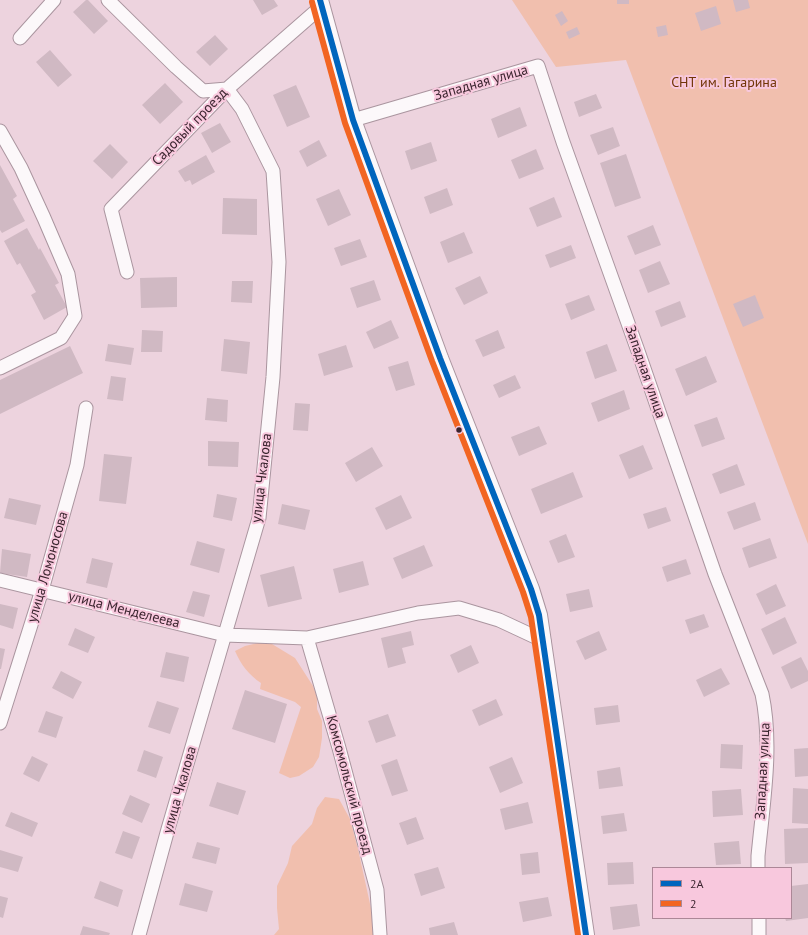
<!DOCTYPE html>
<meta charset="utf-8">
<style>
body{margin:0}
#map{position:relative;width:808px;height:935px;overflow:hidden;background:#edd3de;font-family:"PT Sans",sans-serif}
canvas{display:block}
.legend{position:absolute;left:652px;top:867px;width:140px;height:52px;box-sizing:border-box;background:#f8c8dd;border:1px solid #ac8797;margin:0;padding:5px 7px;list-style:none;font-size:12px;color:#3b252f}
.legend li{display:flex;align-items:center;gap:8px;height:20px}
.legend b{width:20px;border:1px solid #ac8797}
</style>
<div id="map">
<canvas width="808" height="935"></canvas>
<ul class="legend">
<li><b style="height:5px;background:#0065bd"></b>2А</li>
<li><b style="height:5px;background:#f26522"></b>2</li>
</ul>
</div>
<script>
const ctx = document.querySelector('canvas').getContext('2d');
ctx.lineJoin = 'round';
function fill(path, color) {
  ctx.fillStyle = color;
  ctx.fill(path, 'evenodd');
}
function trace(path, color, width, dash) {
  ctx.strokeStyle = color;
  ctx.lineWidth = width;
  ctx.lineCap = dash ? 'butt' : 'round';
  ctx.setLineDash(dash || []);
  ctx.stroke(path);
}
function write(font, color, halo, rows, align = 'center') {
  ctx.font = font + ' "PT Sans",sans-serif';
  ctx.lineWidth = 4;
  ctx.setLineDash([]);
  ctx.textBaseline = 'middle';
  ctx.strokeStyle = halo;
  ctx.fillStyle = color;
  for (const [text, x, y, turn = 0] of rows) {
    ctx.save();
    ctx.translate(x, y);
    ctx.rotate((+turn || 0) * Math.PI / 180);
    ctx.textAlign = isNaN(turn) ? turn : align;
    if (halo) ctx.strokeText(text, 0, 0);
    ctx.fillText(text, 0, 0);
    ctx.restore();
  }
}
fill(new Path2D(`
 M512,0H808V544L626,60L556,67Z
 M258,643L272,644L295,658L313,686L317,697V709L322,721V738L319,757L313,767L299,776L290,778L279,773L301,707L295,702L260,689L261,683C249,675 241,665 235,651L245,646Z
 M325,797L339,799L350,819L358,849L372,913L374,935H274L279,929L277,908V886L288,863L292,846L312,824L317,808Z`), '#f1bfae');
fill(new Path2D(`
 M86,0H88L108,21L94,34L73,12Z
 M253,0H274L278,6L262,15Z
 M617,0H629V4H617Z
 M733,0H748L750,8L736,12Z
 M716,6L721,24L701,31L695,13Z
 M562,11L568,21L561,26L555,15Z
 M666,25L668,35L658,37L656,27Z
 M577,27L580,34L569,39L566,32Z
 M215,35L228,49L210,66L196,52Z
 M50,50L72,75L58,87L36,62Z
 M165,83L183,102L160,124L142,105Z
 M296,85L310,117L287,127L273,95Z
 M596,94L602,108L579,117L574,102Z
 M520,107L527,126L498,138L491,119Z
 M220,123L231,142L212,153L201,133Z
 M613,127L620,146L598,155L590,135Z
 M319,140L327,156L307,167L299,151Z
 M431,142L437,161L411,170L405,151Z
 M110,144L128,162L112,179L93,161Z
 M536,149L544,169L519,179L511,160Z
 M626,154L641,198L615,207L600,163Z
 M206,155L215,172L192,185L190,180L185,182L178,171Z
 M0,165L17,196L13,199L25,221L2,233L0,230Z
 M447,188L453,205L430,214L424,197Z
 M339,189L351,215L328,226L316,199Z
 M554,197L562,217L537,227L529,208Z
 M223,198L257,199V235L222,234Z
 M653,225L661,245L635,255L627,236Z
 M27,228L39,250L40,248L59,283L55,285L67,307L44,320L31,295L36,292L20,263L17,265L4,241Z
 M464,232L473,253L448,263L440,242Z
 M360,239L367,257L341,266L334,248Z
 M571,245L576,258L550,268L545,255Z
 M660,261L670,284L648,293L639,270Z
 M480,276L488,293L464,305L455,288Z
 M177,277V307L141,308L140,278Z
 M374,280L381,300L357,308L350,288Z
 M232,281H253L252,303L231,302Z
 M589,295L595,310L571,320L565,304Z
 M755,295L764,318L743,327L733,304Z
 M680,301L686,317L661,327L655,311Z
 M391,320L399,338L374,349L366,332Z
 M142,330L163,331L162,352H141Z
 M498,330L505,348L483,357L475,340Z
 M224,339L250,342L247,374L221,371Z
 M108,344L134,348L131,365L105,361Z
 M607,344L617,371L595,379L586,352Z
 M346,345L353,367L324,376L318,354Z
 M70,346L83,373L0,414V380Z
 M706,356L717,382L686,396L675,369Z
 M408,361L415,385L396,391L388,367Z
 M515,375L521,388L499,398L493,385Z
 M111,376L126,378L123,401L107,399Z
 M624,390L630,409L598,422L591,403Z
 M207,398L228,400L227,422L205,420Z
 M295,403L310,404L308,431L293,430Z
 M717,417L725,439L702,447L694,425Z
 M539,426L547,444L519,456L511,437Z
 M208,441L239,442L238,467L208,466Z
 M643,445L653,469L629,479L619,455Z
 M372,447L383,466L356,482L345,463Z
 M104,454L132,457L126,504L99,501Z
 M737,464L745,485L720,494L712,474Z
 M573,472L583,497L541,514L531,489Z
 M217,494L237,498L232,521L213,517Z
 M401,495L412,518L386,530L375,508Z
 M9,498L41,505L36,525L4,518Z
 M755,502L761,520L734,530L727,512Z
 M282,504L310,510L305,530L278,524Z
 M666,507L671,521L648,529L643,514Z
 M566,534L575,557L558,563L549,541Z
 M770,538L777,558L749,568L742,548Z
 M197,541L225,549L219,573L190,565Z
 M424,545L433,566L402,579L393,558Z
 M2,549L31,554L27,577L0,573Z
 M92,558L113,563L107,588L86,583Z
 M686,559L691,574L667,582L662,567Z
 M363,561L369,585L339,593L333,569Z
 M294,566L302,599L268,607L260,575Z
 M776,584L786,606L766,615L756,594Z
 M589,589L593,607L570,612L566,594Z
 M193,591L210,595L204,617L186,612Z
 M0,604L18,608L13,629L0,625Z
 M704,614L709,627L690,634L685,620Z
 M785,617L797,643L773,655L761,629Z
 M75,628L95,637L88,653L68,645Z
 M411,631L414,645L402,648L406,663L388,668L381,638Z
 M599,631L607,650L585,660L576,641Z
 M471,645L479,663L458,673L450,655Z
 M0,648L5,649L1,669H0Z
 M166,652L189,657L184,682L160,677Z
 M801,657L808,671V681L791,689L781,667Z
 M721,668L730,684L704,697L696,680Z
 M61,671L82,682L73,699L52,688Z
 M245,690L287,704L275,743L232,729Z
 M496,699L503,715L479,726L472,710Z
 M157,701L179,708L170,734L148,727Z
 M618,705L620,722L596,725L594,708Z
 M46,711L63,717L56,738L38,732Z
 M388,714L396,736L376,743L368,721Z
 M721,744L743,745L742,769L720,768Z
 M808,748V776L795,777L794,749Z
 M144,750L163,757L156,778L137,771Z
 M32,756L48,764L39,782L23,774Z
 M512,757L523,783L500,793L489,767Z
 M397,759L408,791L392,796L381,765Z
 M620,767L623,786L599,789L597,771Z
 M217,782L246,791L238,815L209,806Z
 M793,788L808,789V824L792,823Z
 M741,789L743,815L713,817L712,791Z
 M130,795L150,804L142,823L122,814Z
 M528,802L533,823L505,830L500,809Z
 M11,812L38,823L32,837L5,826Z
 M624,813L627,831L603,834L601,816Z
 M416,817L424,839L407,845L399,823Z
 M808,828V863L785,864L784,829Z
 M123,831L140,837L132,859L115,853Z
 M739,841L741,864L716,865L714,843Z
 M197,842L220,848L216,864L192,858Z
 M0,850L23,857L18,872L0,867Z
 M538,852L540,873L522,875L520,854Z
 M633,862L634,884L608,885L607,863Z
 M438,867L445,888L421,896L414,874Z
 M100,881L123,890L118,907L94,898Z
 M185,883L213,891L207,912L179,905Z
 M808,884V918L786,921L785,918H791V886Z
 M0,896L8,898L3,918L0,917Z
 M548,897L552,916L523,922L519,902Z
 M637,904L640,926L613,930L610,907Z
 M454,922L458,935H430L429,928Z
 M83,926L110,933L109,935H80Z`), '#d0b9c3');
const minor = new Path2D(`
 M108,0L176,67L203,91L227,89L242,109L273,171L279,262L273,377L259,518L168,829L139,935
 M20,38L54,0
 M353,120L538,66L563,142L638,351L715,574L762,694C773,746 763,803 758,856V868
 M0,131L21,168L44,218L68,274L75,316L61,338L0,368
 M127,272L111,209L227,89L322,6
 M0,580L225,635L307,638L418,613L459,608L499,620L544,641
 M307,638L339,748L377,890L380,935
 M0,723L42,590L77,465L86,408
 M759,918V935`);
const tertiary = new Path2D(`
 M320,0L353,120L440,358L531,589L539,615L586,935`);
trace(minor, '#aa959f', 15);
trace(tertiary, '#aa959f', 18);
trace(minor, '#fcf8fa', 13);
trace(tertiary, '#fcf8fa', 16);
trace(new Path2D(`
 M320,0L353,120L440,358L531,589L539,615L586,935`), '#0065bd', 6);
trace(new Path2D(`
 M312,2L345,123L432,361L523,592L531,617L578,935`), '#f26522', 6);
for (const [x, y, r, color] of [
 [459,430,3.5,"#3b252f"]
]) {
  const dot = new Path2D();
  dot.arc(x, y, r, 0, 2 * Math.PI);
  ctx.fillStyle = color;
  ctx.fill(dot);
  trace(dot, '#f8c8dd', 1.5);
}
write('14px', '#3b252f', '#f8c8dd', [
 ["Западная улица",481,83,-16],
 ["Садовый проезд",190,127,-46],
 ["Западная улица",645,372,71],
 ["улица Чкалова",262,478,-83],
 ["улица Ломоносова",48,567,-74],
 ["улица Менделеева",124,610,14],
 ["Западная улица",763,771,-87],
 ["Комсомольский проезд",349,785,75],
 ["улица Чкалова",180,790,-74]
]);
write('14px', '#703405', '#f8c8dd', [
 ["СНТ им. Гагарина",724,83]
]);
</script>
